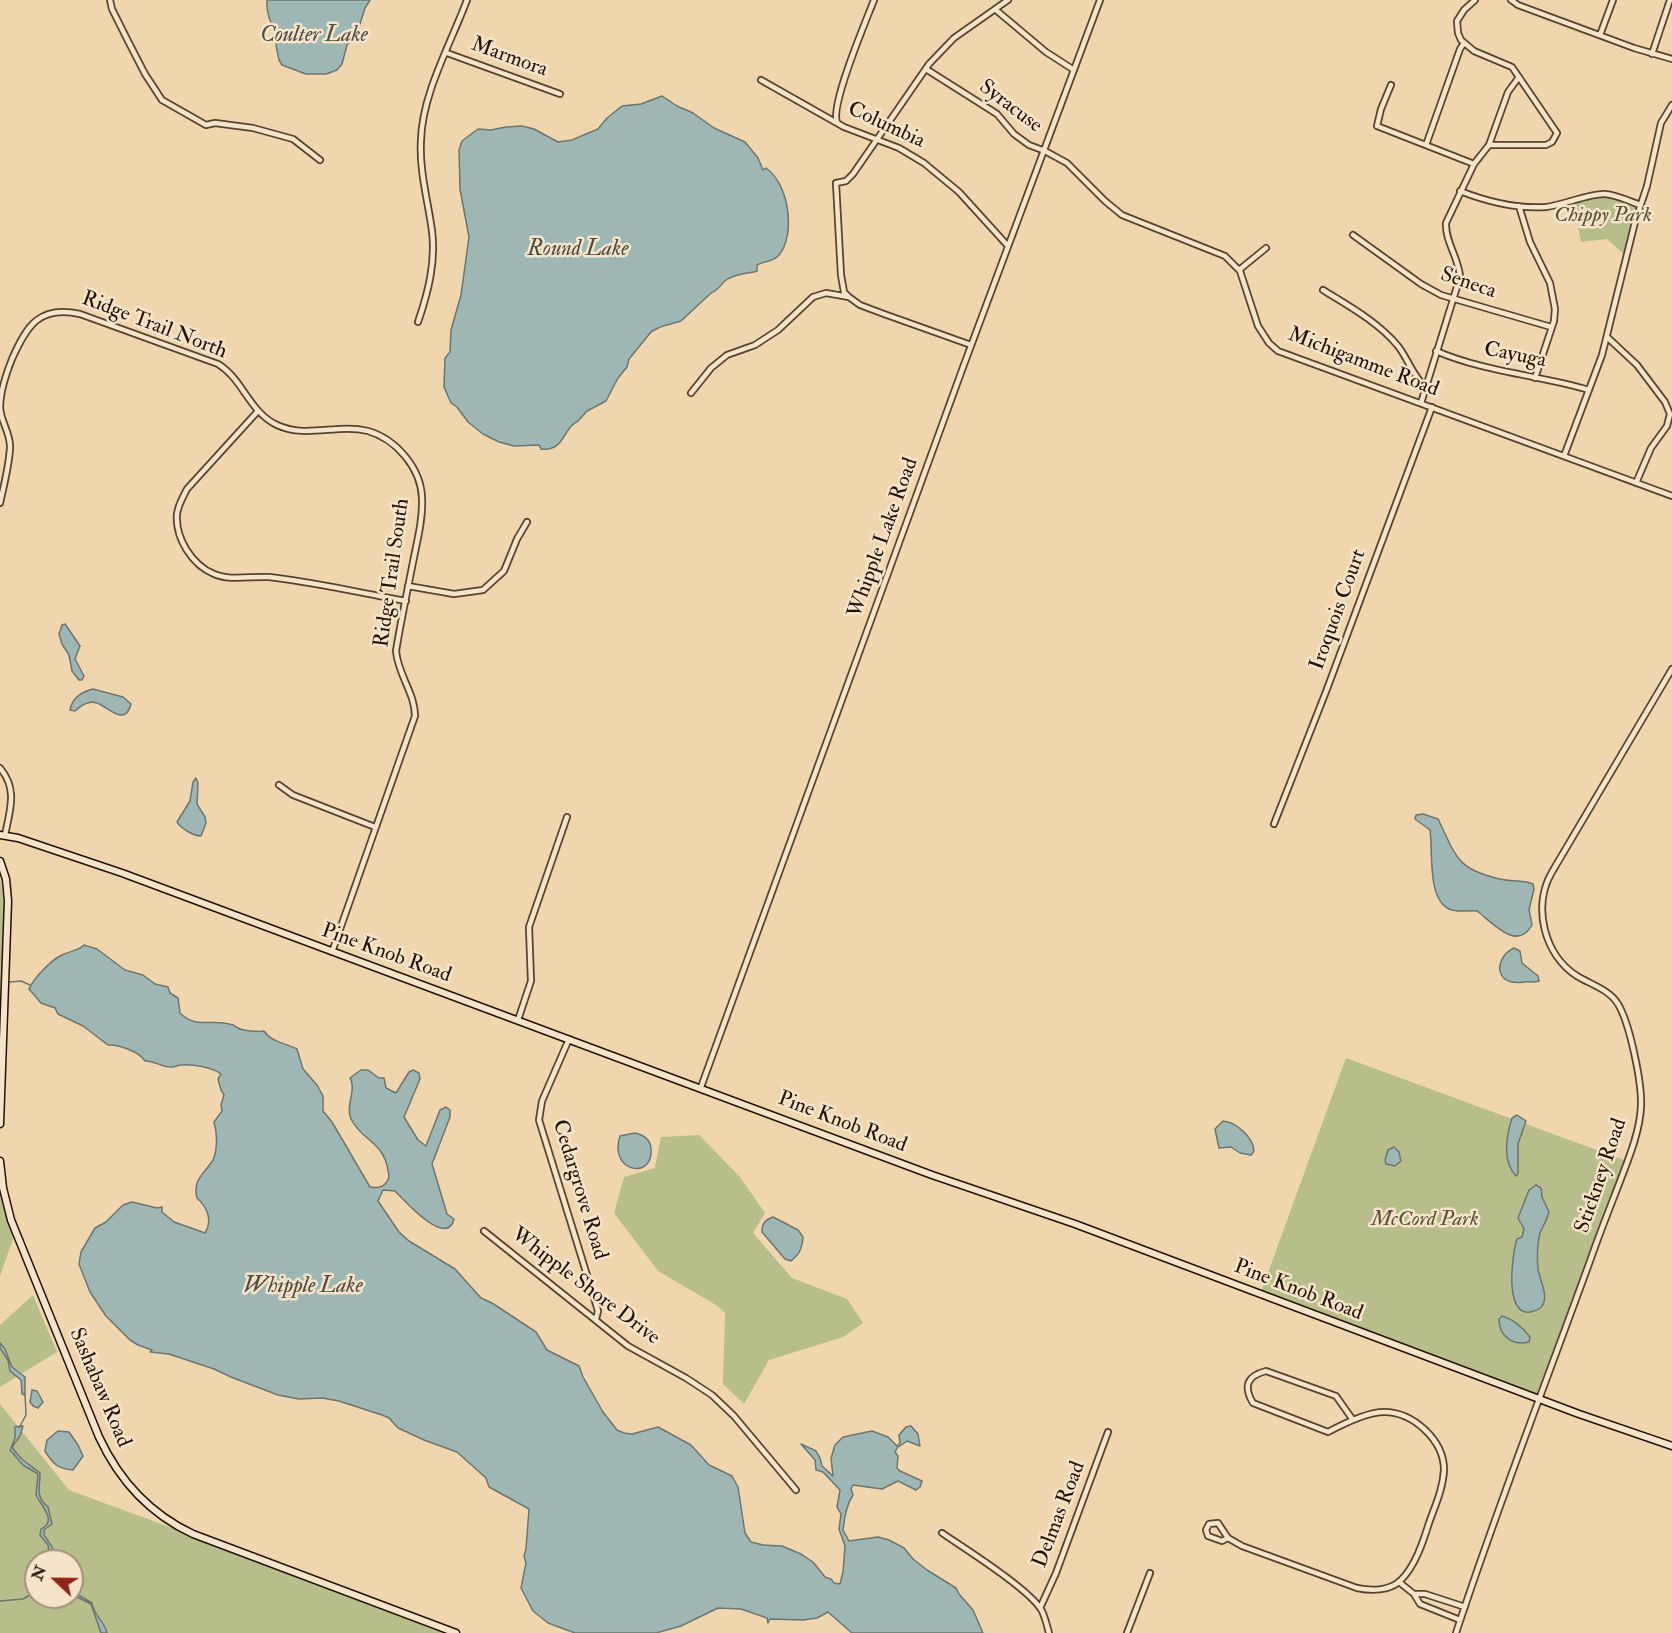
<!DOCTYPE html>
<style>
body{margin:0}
#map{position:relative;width:1672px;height:1633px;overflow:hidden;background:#f0d6ae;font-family:"IM FELL Double Pica",serif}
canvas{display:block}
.north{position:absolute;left:24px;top:1549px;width:60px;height:60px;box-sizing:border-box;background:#f5e4ca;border:2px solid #a1907b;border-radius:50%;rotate:292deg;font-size:16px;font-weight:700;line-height:24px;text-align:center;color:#241204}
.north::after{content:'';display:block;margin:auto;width:21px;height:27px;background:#8f2418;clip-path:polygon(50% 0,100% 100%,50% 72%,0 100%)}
</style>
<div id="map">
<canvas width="1672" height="1633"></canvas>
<div class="north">N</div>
</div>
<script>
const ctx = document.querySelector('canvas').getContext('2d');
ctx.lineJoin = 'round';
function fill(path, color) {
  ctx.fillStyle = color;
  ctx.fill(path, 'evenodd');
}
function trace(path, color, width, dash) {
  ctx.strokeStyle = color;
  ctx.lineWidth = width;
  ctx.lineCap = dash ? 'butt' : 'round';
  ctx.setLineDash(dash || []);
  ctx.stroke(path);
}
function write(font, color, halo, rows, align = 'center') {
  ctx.font = font + ' "IM FELL Double Pica",serif';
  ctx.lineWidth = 5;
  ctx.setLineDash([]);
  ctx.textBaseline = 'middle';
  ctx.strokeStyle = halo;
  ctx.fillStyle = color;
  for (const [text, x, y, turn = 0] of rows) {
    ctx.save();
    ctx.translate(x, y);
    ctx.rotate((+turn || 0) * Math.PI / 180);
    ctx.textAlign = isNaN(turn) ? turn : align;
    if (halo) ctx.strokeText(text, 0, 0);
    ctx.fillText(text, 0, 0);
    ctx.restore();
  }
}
fill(new Path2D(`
 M1607,194L1640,205L1627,257L1607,239L1581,242L1573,202Z
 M0,876L4,907L0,1021Z
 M1346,1058L1624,1160L1537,1394L1261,1292Z
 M699,1135L740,1177L765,1213L753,1233L792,1278L847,1299L863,1323L843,1337L769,1360L744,1404L723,1384L725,1313L716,1305L658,1271L614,1213L624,1177L655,1168L661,1137Z
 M0,1191L14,1236L0,1276Z
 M33,1295L57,1352L0,1387V1325Z
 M0,1404L69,1490L456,1633H0ZM36,1561H72V1597H36Z`), '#b7be8c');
const water = new Path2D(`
 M267,0H370L365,8L358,30L347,45L342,64L337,70L326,74H306L282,65L279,60L276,45L279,32C270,26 266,11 267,0Z
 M662,96L677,106L693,113L714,128L745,142L758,158L763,170L766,168C789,184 796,234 779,255C773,262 764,261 757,265V271L754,272C746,273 733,275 726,280C720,285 719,290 711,293L681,321L660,327L651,332L629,359L627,367L618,378L606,401L587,411L578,421C563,427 565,452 541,449L539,445L514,446L499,442L483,434L468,422L457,407L451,403L444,387L445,358L450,352L451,330L461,295L469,237L460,189L459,150L462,141L478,129L491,130L506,127L522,126L534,129L558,142L572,140L598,129L607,118L622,106L641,104Z
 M65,624L80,646L75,659L84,676L82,680H79L72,671L69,655L62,644L59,634L62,625Z
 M93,689L123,697L131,704C125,728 107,706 97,703C88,700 81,706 75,711L70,710C72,698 81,692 93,689Z
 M196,778L198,783L197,804L205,817L206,823L201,836C194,836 180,828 177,822L190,801L193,782Z
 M1423,814L1438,819C1456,855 1455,869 1500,879C1511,882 1522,879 1533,884L1534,889L1529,910L1532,925C1517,952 1493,923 1477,911C1468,910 1458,913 1449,909C1427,899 1433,850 1430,830L1415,819L1416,815Z
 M84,945L97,949L125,970L143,975L155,984L168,987L170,993L178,998L180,1013C196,1029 212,1019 229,1024C237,1026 231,1024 238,1028C243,1031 259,1032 264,1031C271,1042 285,1043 297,1049L303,1069L317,1085L323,1096V1111L332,1122L370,1187C376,1188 382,1188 386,1183C390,1178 389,1175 388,1170C383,1141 362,1141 351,1119C345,1106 357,1089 350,1078L361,1070H368L379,1078H384L386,1088L396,1093L409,1072L413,1070L419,1073L420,1079L404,1117L418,1140L426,1146L440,1110L446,1107L450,1110V1117L432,1164L447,1214L454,1219C447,1249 403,1199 395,1191L383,1190L378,1201L399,1232L409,1241L455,1269L481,1298L492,1303L536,1332L547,1350L579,1366L583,1377L603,1412L617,1430L624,1433L632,1434L658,1427L691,1445L709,1465L732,1476L738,1487L745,1533L751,1542L763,1545L782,1546L801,1554L813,1562L825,1577L831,1579L834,1583L840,1584L843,1572L845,1546L839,1529L841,1514L837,1507L840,1490L823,1472L816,1470L815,1460L801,1444L816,1451L820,1458L822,1466L833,1476L831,1458L835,1445L843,1437L872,1431L888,1437L897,1446L900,1443L899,1435L906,1427L911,1426L918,1434L920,1446L907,1441L897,1448L895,1452L898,1456L897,1468L900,1471L922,1481L920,1487L916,1490L898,1481L882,1489L853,1485L851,1489L853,1495C847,1504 844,1520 843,1530L849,1541L878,1537L889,1540L904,1548L913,1559L927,1570L956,1588L959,1594L973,1610L983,1633H852L828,1612L817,1618L803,1620L770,1619L768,1623L767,1618L741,1609L718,1608L681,1626L656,1633H575L548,1623L533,1611L521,1588L526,1563L524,1556L526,1549L529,1509L489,1487L486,1478L457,1452L424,1440L398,1428L389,1418L382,1415L339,1401L322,1398L299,1399L278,1395L231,1377L214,1369L169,1354L150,1352L152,1350L138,1345L130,1340L106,1316L90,1292L79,1264L81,1252L95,1228L106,1222L123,1205L132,1202L157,1208L162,1207V1212L174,1222L205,1233C213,1220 207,1207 197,1198C192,1180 205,1173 213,1160C218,1149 217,1132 214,1122L222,1111L221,1105L224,1095L221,1090L218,1079L221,1074C212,1067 193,1064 181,1065C178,1065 175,1067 172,1067C162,1068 154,1060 145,1061C140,1052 118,1044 108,1045L83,1026L58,1014L55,1008L41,1003L29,989C34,978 51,960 62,955C70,951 78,951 84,945Z
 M1514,948L1520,951L1522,963L1538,976L1539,981C1533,983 1530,981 1524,982C1493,987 1494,957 1514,948Z
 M1517,1115L1526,1121L1518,1144V1174L1516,1176C1502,1161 1506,1137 1512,1118Z
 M1223,1121C1236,1122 1253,1137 1254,1151L1251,1155L1240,1153L1231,1147L1219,1148L1215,1129Z
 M635,1133C644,1135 650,1139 651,1148C654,1181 608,1172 620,1136Z
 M1394,1147L1399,1152L1401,1161L1395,1166L1386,1164L1385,1160L1388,1150Z
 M1536,1185L1541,1188L1542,1197L1549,1212C1547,1220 1543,1226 1540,1233C1537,1245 1537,1258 1538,1270C1540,1280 1549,1297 1542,1306C1540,1310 1534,1311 1530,1312C1504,1316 1512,1254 1517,1239L1522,1237L1524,1229L1518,1218L1529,1190Z
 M773,1217L798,1230L803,1237C802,1248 800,1254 791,1261L785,1259L762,1232C762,1223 765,1220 773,1217Z
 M1502,1316C1513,1319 1523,1328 1530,1337L1529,1342C1512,1346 1499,1336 1499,1319Z
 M0,1343L5,1349L12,1367L25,1377V1395L22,1394L21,1380L10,1371L8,1360L0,1348Z
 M32,1390L37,1391L43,1402L38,1408L33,1406L30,1402Z
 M23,1426L20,1436L12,1447C19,1459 29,1464 40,1473C40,1487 35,1497 48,1507L52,1524L44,1530V1535L52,1547L54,1561H50L48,1545L40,1535L41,1529C58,1521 41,1506 36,1495L38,1474L23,1465L10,1450L15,1438V1427Z
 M58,1431L69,1432L78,1445L83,1456L73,1470C58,1469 53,1464 45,1451L47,1440Z
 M72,1581L75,1593L92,1603C93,1614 105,1622 107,1633H101L91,1604L73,1595Z`);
fill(water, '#9eb7b5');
trace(water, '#6d756e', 1.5);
trace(new Path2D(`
 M10,982L21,981L30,985
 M19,1428L26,1415L25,1394
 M0,1601L23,1599L30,1595H36`), '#6d756e', 1.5);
const street = new Path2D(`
 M110,0L112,9L128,41L145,74L162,100L206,125L215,123L253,128L293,139L320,160
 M1511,0L1518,5L1634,48L1672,59
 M996,10L1046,52L1074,70
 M1600,35L1613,0
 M447,53L560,94
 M1652,54L1670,0
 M926,69L997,114L1014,134L1029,145L1045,151L1067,163L1105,201L1122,215L1225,256L1240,271L1258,326L1269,343L1278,351L1672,496
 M761,80L844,127L899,148L924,163L959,192L1008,246
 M1391,85L1381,109L1377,126L1474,164
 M837,122C830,105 866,21 874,0
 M1426,145L1460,49L1464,43
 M1489,145L1508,92L1519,77
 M1460,191C1488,202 1516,209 1546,207C1564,205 1590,193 1605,194C1617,195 1629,201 1640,205
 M1519,206L1530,242L1550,283L1555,309L1554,321L1535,378
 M1353,235L1421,284L1441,295L1551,327
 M1239,270L1266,248
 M1323,290C1349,306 1378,322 1398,346C1408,359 1413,376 1426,388
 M418,322C428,293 436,262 432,231C428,201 419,170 421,140C422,94 451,43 467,0
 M1607,337L1637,365L1665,402L1670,414L1667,426L1651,448L1636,483
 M971,345L884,314L860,305L849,297L844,292L841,275L836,183L846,181L853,174L929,64L954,38L1008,0
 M1436,351C1485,372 1538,375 1589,390
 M691,393L711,368L727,355L755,345L778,330L813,297L826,293L849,297
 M1421,403L1460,277C1459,258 1445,242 1446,223L1474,164L1489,145H1546L1552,142L1557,133L1512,67L1474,51L1461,40L1458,33L1457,21L1464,10L1475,0
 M258,411L187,489C183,497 178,505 177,514C175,538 192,565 214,574C230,581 251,576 269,577C315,582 360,593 406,601
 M1564,456L1602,355L1635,222L1647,186L1661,123L1672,105
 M0,503C4,485 9,466 10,448C11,434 1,422 0,408C0,391 6,374 12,359C27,325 40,305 80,314L218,364C243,379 249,412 277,425C307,439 337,423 368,431C396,439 421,468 422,498C423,517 418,538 414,557C408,588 401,620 396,651C398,675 415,693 415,716L332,952
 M408,586L454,594L483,590L504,571L517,539L527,522
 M0,768C18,789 10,810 5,835
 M279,785L293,795L375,827
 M1274,824L1327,689L1432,407
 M518,1020L531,981L529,927L567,817
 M569,1039L542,1101L539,1120L595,1301L598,1311L596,1319
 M701,1087L962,370L1100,0
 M484,1231L628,1346L686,1378L712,1395L734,1416L796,1490
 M1218,1523L1228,1538L1222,1541L1208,1536L1206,1530L1209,1524Z
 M942,1533C964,1548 1031,1590 1042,1611C1045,1617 1047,1626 1049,1633
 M1228,1538L1242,1546L1357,1588C1371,1591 1389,1591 1400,1581C1415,1567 1423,1542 1429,1523C1435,1506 1443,1489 1444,1470C1444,1440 1413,1412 1384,1412C1367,1412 1343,1424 1328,1432L1253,1403C1243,1386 1247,1376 1266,1371L1336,1396L1353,1420
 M1399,1582L1414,1594L1420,1604L1460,1620
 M1414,1594H1425L1465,1607
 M1040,1608L1056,1573L1108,1432
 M1127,1633L1150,1573
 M1456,1633C1497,1508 1545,1385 1590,1261C1599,1235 1609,1210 1619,1184C1628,1160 1640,1132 1641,1106C1642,1083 1630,1024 1618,1004C1610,990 1590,984 1577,976C1544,955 1532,906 1552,872L1672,669`);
const secondary = new Path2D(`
 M0,835L18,838L122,873L932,1175L1075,1224L1579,1414L1672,1446
 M0,861L6,879L8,901L0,1124
 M0,1161L3,1188L11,1220L99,1437C119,1480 150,1514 193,1534L456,1633`);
trace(street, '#57432e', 8);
trace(secondary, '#241204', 9);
trace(street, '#f5e4ca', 4.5);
trace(secondary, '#f5e4ca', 6);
write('21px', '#241204', '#f5e4ca', [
 ["Marmora",509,58,20],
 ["Syracuse",1010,107,37],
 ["Columbia",886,126,25],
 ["Seneca",1468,284,19],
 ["Ridge Trail North",154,326,21],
 ["Cayuga",1515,356,11],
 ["Michigamme Road",1363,363,21],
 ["Whipple Lake Road",884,538,-70],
 ["Ridge Trail South",393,573,-82],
 ["Iroquois Court",1339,610,-70],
 ["Pine Knob Road",386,954,20],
 ["Pine Knob Road",842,1123,21],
 ["Stickney Road",1602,1176,-71],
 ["Cedargrove Road",579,1190,73],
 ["Whipple Shore Drive",585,1287,37],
 ["Pine Knob Road",1298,1291,21],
 ["Sashabaw Road",99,1388,67],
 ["Delmas Road",1060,1515,-69]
]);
write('italic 21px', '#574e34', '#f5e4ca', [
 ["Chippy Park",1603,216],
 ["McCord Park",1425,1220]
]);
write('italic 22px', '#4f4c42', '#f5e4ca', [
 ["Coulter Lake",314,36],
 ["Round Lake",578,250],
 ["Whipple Lake",303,1287]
]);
</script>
